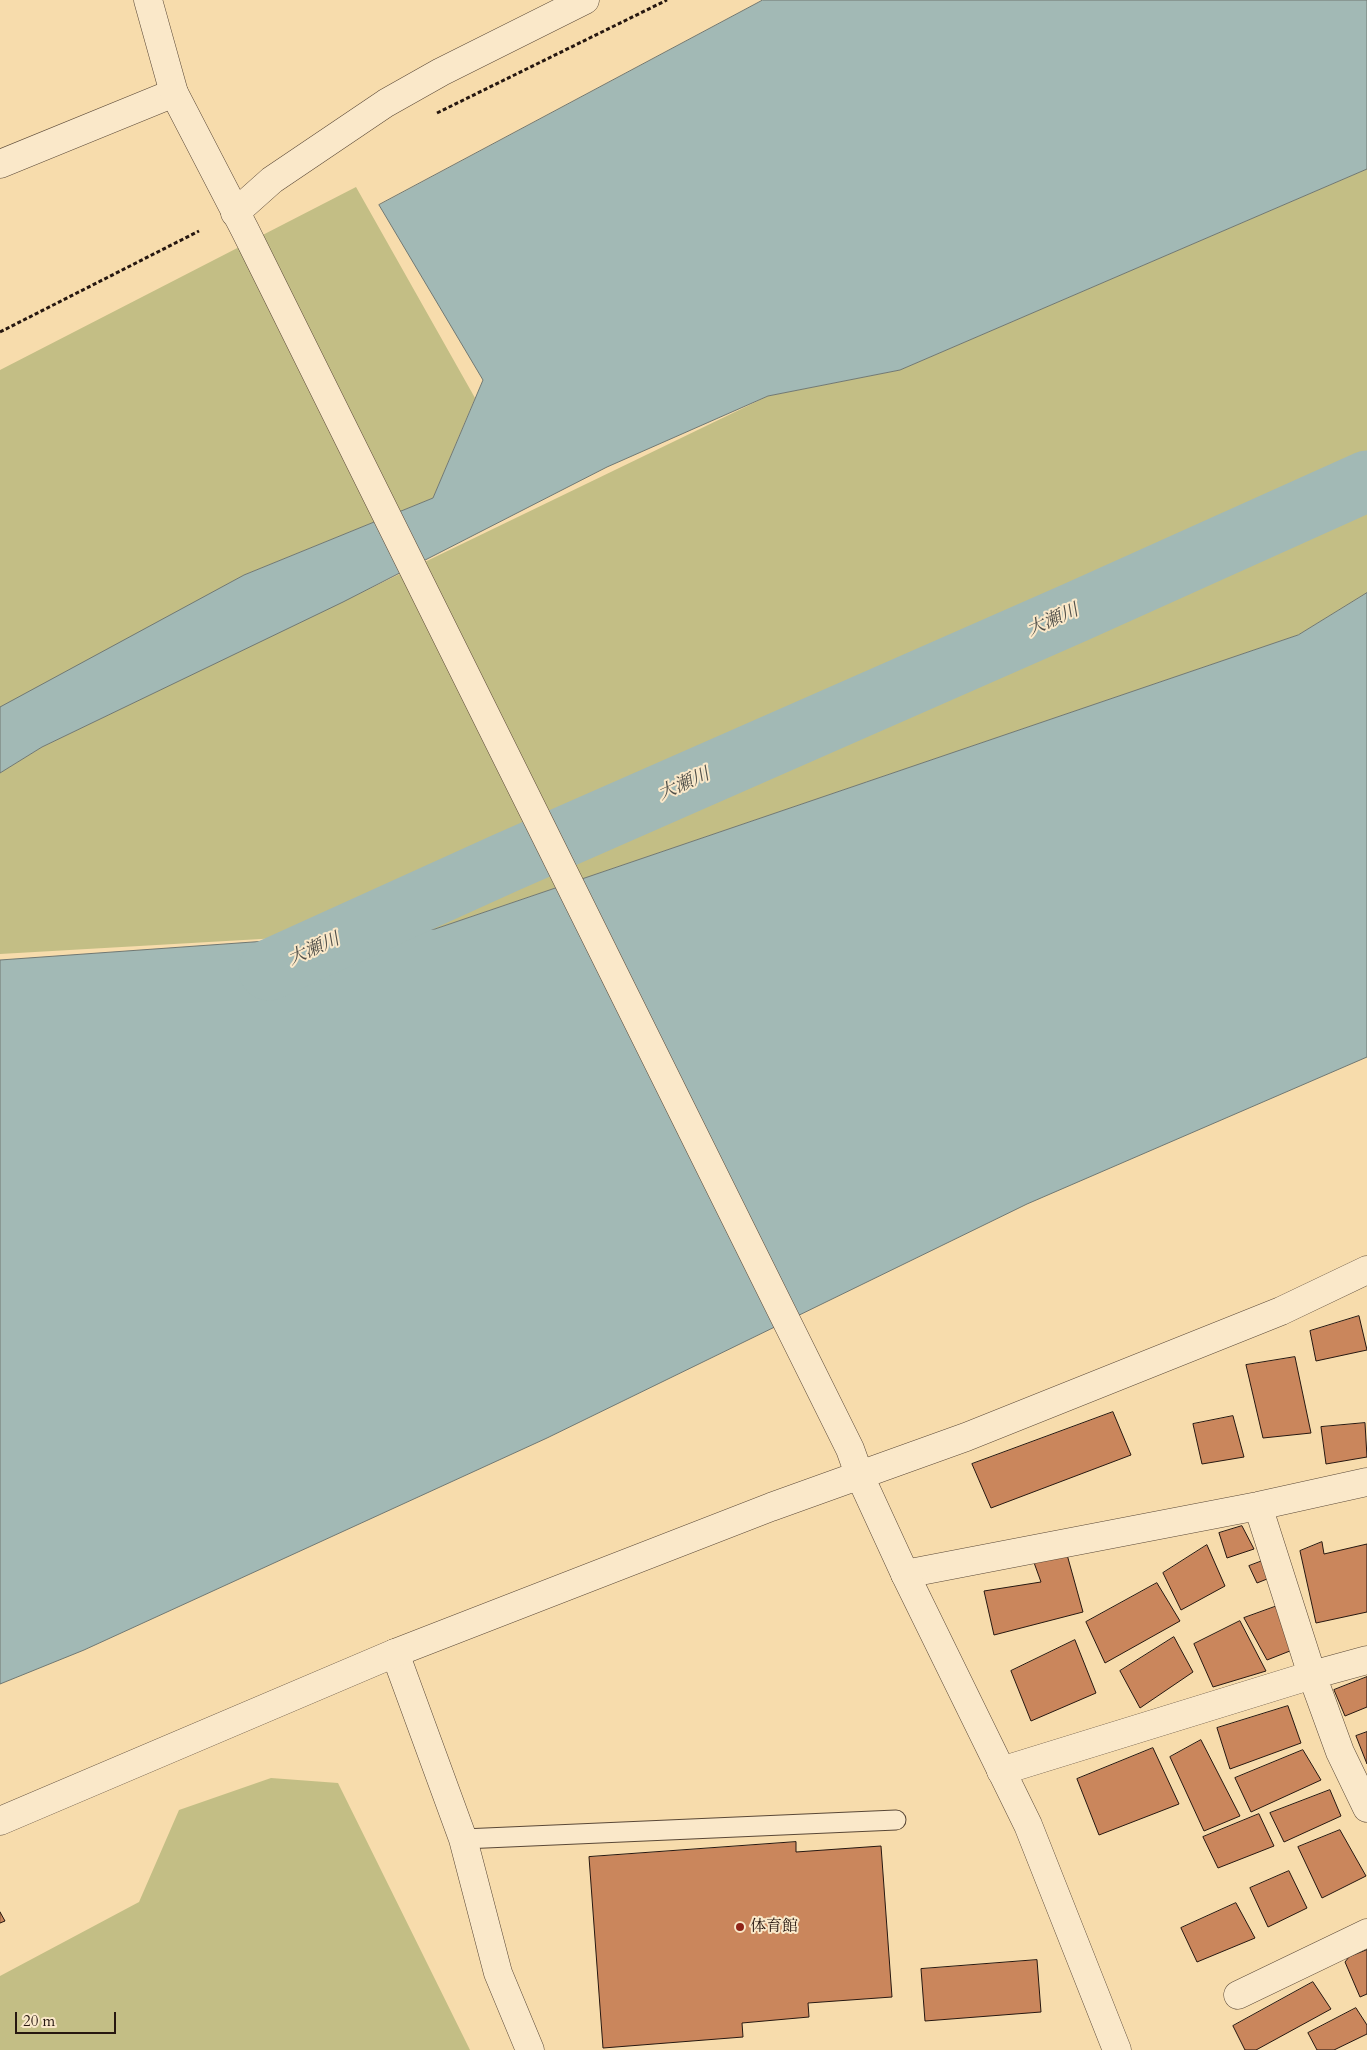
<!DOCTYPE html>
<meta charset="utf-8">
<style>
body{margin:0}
#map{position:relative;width:1367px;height:2050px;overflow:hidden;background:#f7dcac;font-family:Cardo,serif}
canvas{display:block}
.scale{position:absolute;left:15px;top:2012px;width:101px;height:22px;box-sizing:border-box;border:2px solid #261710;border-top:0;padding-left:6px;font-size:15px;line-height:18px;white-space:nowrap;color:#261710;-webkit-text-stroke:4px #fae8c9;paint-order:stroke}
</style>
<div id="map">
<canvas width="1367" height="2050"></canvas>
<div class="scale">20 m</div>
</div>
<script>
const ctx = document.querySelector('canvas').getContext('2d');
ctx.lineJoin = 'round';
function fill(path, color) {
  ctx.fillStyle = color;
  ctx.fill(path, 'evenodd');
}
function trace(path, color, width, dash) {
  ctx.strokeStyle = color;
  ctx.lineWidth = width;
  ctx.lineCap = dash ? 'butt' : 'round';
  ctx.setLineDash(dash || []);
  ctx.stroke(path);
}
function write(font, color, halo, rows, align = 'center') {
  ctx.font = font + ' Cardo,"Noto Serif JP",serif';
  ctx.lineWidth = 4;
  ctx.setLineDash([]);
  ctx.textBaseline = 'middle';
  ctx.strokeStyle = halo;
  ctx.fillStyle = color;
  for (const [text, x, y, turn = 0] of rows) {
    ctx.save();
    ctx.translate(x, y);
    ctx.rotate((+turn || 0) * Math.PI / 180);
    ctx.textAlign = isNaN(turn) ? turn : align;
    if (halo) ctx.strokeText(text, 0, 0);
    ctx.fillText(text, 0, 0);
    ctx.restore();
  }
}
fill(new Path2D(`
 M1367,169V593L1298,635L435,929L0,954V773L42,747L768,396L900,370Z
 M356,187L475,398L433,498L244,575L0,712V370Z
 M271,1778L338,1783L470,2050H0V1976L139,1902L179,1810Z`), '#c3be85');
const water = new Path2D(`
 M763,0H1367V169L900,370L768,396L607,467L343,602L42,747L0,773V707L244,575L433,498L483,380L379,205Z
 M1367,593V1057L1027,1204L547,1438L84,1650L0,1684V960L435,929L1298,635Z`);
fill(water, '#a2b9b5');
trace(water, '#707873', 1);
trace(new Path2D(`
 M269,970L505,863L1076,612L1367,481`), '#a2b9b5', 61);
const building = new Path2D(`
 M1359,1316L1367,1350L1316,1361L1310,1331Z
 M1295,1357L1311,1433L1263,1438L1246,1365Z
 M1113,1412L1131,1455L991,1508L972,1464Z
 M1233,1416L1244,1457L1202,1464L1193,1424Z
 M1365,1423L1367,1457L1326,1464L1321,1427Z
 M1242,1526L1254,1549L1227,1558L1219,1533Z
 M1322,1542L1324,1554L1367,1544V1612L1316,1623L1300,1551Z
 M1207,1545L1225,1586L1181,1610L1163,1573Z
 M1066,1551L1083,1612L994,1635L984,1591L1041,1582L1032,1557Z
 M1265,1560L1272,1577L1257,1583L1249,1566Z
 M1157,1583L1180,1621L1105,1663L1086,1622Z
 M1280,1605L1295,1649L1267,1660L1244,1618Z
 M1240,1621L1266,1671L1213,1687L1194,1644Z
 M1174,1637L1193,1672L1140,1708L1120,1671Z
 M1075,1640L1096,1693L1031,1721L1011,1671Z
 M1367,1677V1707L1345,1716L1334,1690Z
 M1288,1706L1301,1743L1230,1769L1217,1728Z
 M1367,1732V1764L1356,1736Z
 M1201,1740L1240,1816L1204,1831L1170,1757Z
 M1153,1748L1179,1804L1099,1835L1077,1779Z
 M1303,1750L1321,1780L1251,1812L1235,1778Z
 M1330,1790L1341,1816L1284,1842L1270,1813Z
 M1259,1814L1274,1846L1218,1868L1203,1837Z
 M1340,1830L1366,1876L1322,1898L1298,1847Z
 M796,1842V1852L881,1846L892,1997L808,2003L809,2017L742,2023L743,2037L603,2048L589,1857Z
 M1289,1871L1307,1908L1268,1927L1250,1888Z
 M1236,1903L1255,1938L1197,1962L1181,1928Z
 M0,1912L5,1921L0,1923Z
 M1367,1950V1994L1360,1997L1345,1962L1349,1957Z
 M1037,1960L1041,2012L925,2021L921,1969Z
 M1313,1982L1331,2009L1256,2050H1245L1233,2026Z
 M1356,2008L1367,2025V2034L1334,2050H1317L1308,2033Z`);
fill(building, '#ca865c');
trace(building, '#261710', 1);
const service = new Path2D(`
 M463,1839L896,1820`);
const minor = new Path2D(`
 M0,164L174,93
 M235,213L272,180L386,103L441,72L585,0
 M1258,1506L1312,1675L1340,1752L1367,1808
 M905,1574L1258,1506L1367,1482
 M395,1653L463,1839L498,1973L530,2050
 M1001,1771L1312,1675L1367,1660
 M1238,1995L1367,1933`);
const tertiary = new Path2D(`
 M148,0L174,93L245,230L850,1449L859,1474L905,1574L1028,1825L1117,2050
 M0,1821L395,1653L771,1507L966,1437L1281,1311L1367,1270`);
trace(service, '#5a4837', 21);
trace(minor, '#5a4837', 29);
trace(tertiary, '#5a4837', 29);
trace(new Path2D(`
 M437,113L667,0
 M0,332L199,231`), '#261710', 3, [4, 2.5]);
trace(service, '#fae8c9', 19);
trace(minor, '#fae8c9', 28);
trace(tertiary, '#fae8c9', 28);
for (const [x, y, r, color] of [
 [740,1927,5,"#8f2418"]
]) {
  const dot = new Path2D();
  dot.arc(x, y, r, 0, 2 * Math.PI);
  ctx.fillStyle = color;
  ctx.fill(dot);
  trace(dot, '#fae8c9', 2);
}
write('16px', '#261710', '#fae8c9', [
 ["体育館",750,1927]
], 'left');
write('italic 18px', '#51504a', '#fae8c9', [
 ["大瀬川",1053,621,-24],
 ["大瀬川",684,785,-24],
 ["大瀬川",314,950,-24]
]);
</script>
